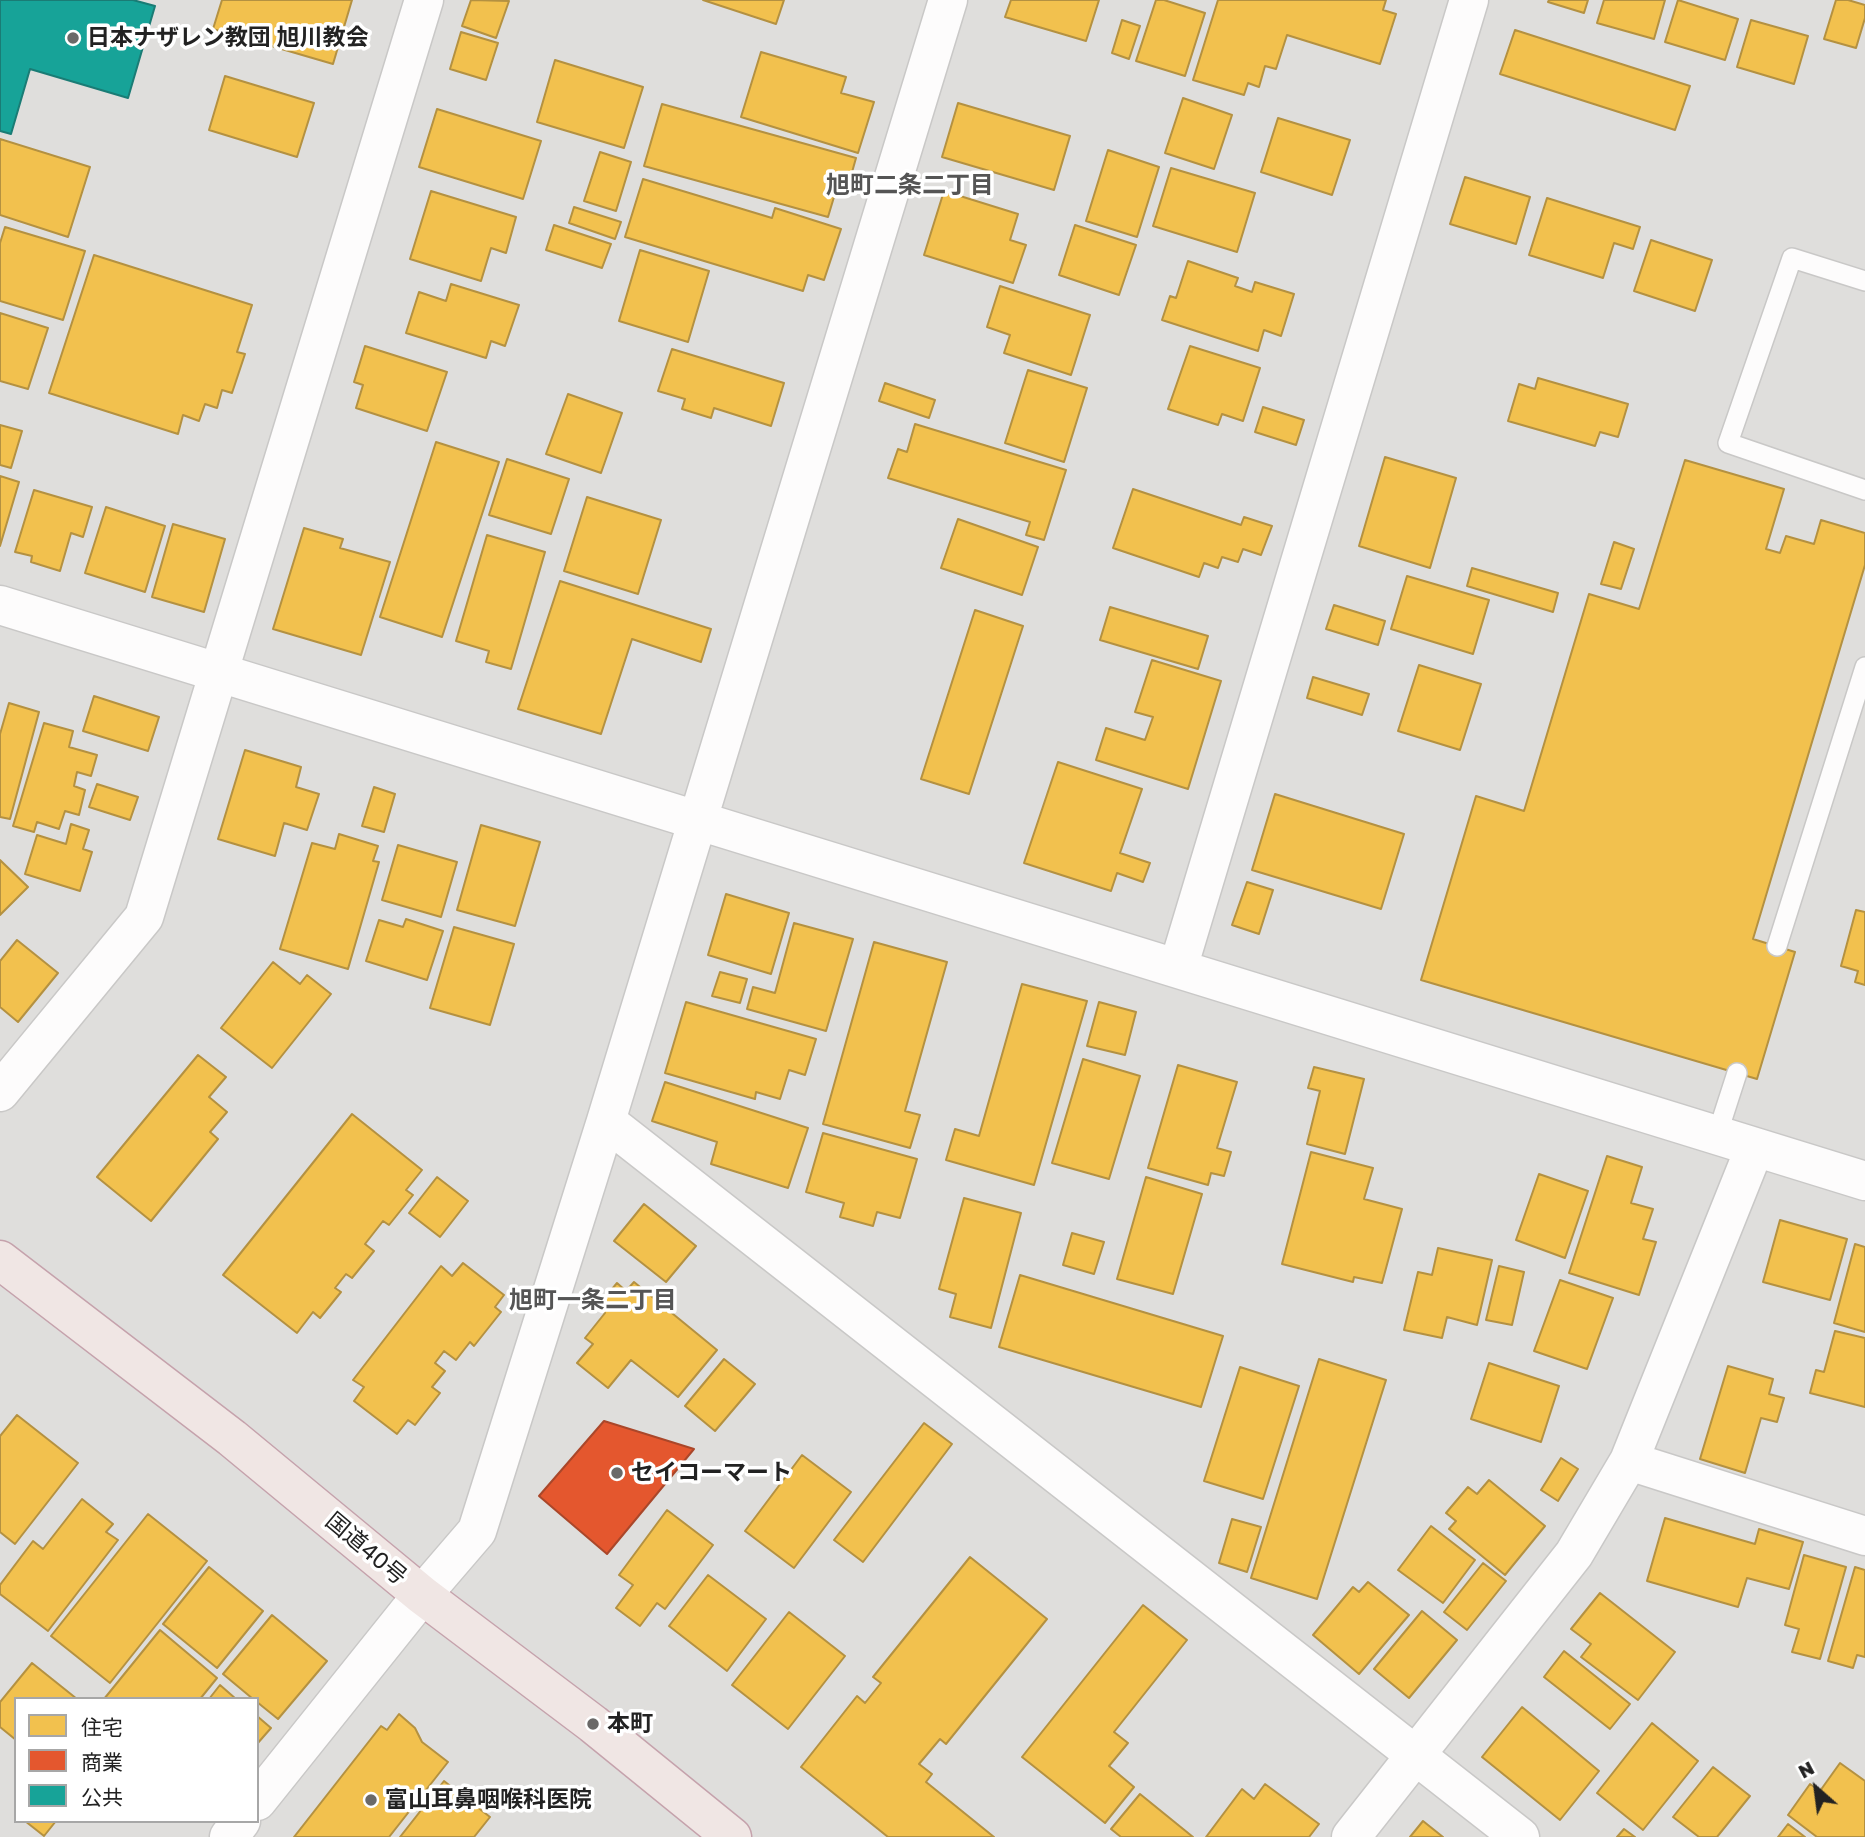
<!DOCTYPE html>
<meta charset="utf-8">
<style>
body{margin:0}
#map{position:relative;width:1865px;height:1837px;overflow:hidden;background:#f0eeeb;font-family:"Golos Text","Noto Sans JP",sans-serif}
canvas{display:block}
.legend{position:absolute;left:14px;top:1697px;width:245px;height:126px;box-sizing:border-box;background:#fff;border:2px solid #a7a7a7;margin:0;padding:9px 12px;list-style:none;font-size:21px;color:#222}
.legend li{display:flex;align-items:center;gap:14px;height:35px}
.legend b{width:35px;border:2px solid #a7a7a7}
.north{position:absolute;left:1781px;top:1753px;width:70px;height:70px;-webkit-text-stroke:5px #fff;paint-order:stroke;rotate:332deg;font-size:19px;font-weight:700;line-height:28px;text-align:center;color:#222}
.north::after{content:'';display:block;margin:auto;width:24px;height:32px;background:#222;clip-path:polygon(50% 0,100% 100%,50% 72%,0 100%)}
</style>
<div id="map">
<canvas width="1865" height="1837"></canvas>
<ul class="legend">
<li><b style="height:19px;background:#f2c14e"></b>住宅</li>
<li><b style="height:19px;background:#e4572e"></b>商業</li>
<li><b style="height:19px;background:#17a398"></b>公共</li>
</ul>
<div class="north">N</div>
</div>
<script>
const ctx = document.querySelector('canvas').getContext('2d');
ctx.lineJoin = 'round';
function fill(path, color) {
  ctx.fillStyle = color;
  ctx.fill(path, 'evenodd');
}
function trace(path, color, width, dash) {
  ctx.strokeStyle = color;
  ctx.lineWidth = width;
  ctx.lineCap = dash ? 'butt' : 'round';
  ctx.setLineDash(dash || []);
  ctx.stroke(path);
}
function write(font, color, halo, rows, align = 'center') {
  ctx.font = font + ' "Golos Text","Noto Sans JP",sans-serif';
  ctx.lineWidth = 7;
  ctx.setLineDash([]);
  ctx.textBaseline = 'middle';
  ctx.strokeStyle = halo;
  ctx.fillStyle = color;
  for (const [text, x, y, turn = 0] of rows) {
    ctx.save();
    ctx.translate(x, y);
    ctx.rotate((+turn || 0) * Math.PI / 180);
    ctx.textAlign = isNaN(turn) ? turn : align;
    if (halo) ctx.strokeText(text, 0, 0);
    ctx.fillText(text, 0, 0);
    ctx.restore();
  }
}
fill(new Path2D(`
 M0,0H1865V1837H0ZM16,1699H257V1821H16Z`), '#dfdedc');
const homes = new Path2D(`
 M222,0H352L333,64L213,29Z
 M471,0L509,1L496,38L462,26Z
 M703,0H784L776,24Z
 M1011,0H1099L1086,41L1005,17Z
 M1156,0H1164L1205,13L1185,76L1136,61Z
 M1218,0H1386L1383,10L1396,14L1380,64L1287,35L1276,69L1265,66L1259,87L1248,83L1244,95L1193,80Z
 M1549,0H1588L1584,13L1548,2Z
 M1604,0H1665L1654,39L1597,23Z
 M1678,0L1738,19L1725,60L1665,42Z
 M1836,0H1848L1865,5V18L1856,48L1824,39Z
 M1122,20L1140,26L1129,59L1112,53Z
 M1751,20L1808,36L1794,84L1737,67Z
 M1515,30L1690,86L1675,130L1500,74Z
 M461,32L498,43L486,80L450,69Z
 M761,52L846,77L841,93L874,102L858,153L741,117Z
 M555,60L643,87L624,148L537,122Z
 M225,76L314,103L297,157L209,130Z
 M1183,98L1232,115L1214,169L1165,153Z
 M958,103L1070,136L1054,190L942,157Z
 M662,104L856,158L847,190L837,187L828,217L644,166Z
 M437,109L541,141L523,199L419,167Z
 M1278,118L1350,140L1332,195L1261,172Z
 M0,139L90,167L68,237L0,215Z
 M1108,150L1159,167L1137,237L1086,221Z
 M600,152L631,162L616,211L584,201Z
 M1171,168L1255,193L1237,252L1153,226Z
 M1465,177L1530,197L1516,244L1450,224Z
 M643,179L772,218L775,208L841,229L824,280L808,275L803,291L625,237Z
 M431,191L516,217L506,253L491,248L481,281L410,259Z
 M944,191L1018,214L1010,240L1026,245L1013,283L924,255Z
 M1547,198L1640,227L1633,249L1614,243L1603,278L1529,255Z
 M574,207L621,222L615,239L569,223Z
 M554,225L611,244L602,268L546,250Z
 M1075,225L1136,245L1119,295L1059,275Z
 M5,227L85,251L63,320L0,301V243Z
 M1651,240L1712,260L1695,311L1634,291Z
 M640,250L709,271L688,342L619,321Z
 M94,255L252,305L237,352L245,354L232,393L222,390L217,408L205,404L199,421L183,415L178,434L49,393Z
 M1188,261L1238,278L1235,286L1252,292L1255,282L1294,294L1281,336L1264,330L1258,351L1162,320L1170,296L1176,298Z
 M451,284L519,305L505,346L491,341L486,358L406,333L419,292L446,301Z
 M1000,286L1090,315L1071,375L1004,353L1010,335L987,327Z
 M0,313L48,328L28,389L0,381Z
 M365,346L447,372L427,431L356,408L363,385L354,382Z
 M1190,346L1260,368L1243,421L1222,414L1218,425L1168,409Z
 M672,349L784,383L771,426L714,408L711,418L682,409L685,399L658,391Z
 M1028,370L1087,388L1064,462L1005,443Z
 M1538,378L1628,404L1618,437L1600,432L1595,446L1508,421L1519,384L1535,389Z
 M885,383L935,400L929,418L879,401Z
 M568,394L622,413L601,473L546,454Z
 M1263,407L1304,420L1296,445L1255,432Z
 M915,424L1066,470L1044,540L1026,535L1030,522L888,478L898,449L907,452Z
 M0,425L22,431L11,468L0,465Z
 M436,442L499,462L442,637L380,617Z
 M1385,457L1456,478L1430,568L1359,546Z
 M507,459L569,479L551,534L489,515Z
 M1685,460L1784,489L1766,549L1780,553L1786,536L1814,544L1821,520L1865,533V565L1753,939L1795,952L1757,1079L1421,980L1476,796L1524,811L1589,594L1639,609Z
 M0,476L19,482L0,546Z
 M1133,489L1241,525L1244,517L1272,526L1261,555L1243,549L1238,562L1222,557L1218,568L1204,563L1199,577L1113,548Z
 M34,490L92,507L83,537L71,533L60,571L31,562L32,556L15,552Z
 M587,497L661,520L638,594L564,571Z
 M106,507L165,526L145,592L85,573Z
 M958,519L1038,547L1022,595L941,568Z
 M173,524L225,539L204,612L152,597Z
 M304,528L343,539L340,548L390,562L361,655L273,629Z
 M487,535L545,552L511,669L486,662L489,651L456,641Z
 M1614,542L1634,549L1621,589L1601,584Z
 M1472,568L1558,593L1553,612L1467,586Z
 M1407,576L1489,600L1473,654L1391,629Z
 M560,581L711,629L701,662L632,639L601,734L518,709Z
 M1334,605L1385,621L1378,645L1326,629Z
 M1110,607L1208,636L1198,669L1100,640Z
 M975,610L1023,626L969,794L921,779Z
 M1152,660L1221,681L1188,789L1096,760L1106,728L1145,740L1153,717L1135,712Z
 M1419,665L1481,684L1460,750L1398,731Z
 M1313,677L1369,694L1362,715L1307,698Z
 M94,696L159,717L148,751L83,731Z
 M9,703L39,712L10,819L0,817V734Z
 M44,723L73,731L69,747L97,755L91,776L77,772L74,786L85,790L79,815L65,811L59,829L37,822L34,832L13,826Z
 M245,750L301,767L296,787L319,794L307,830L284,823L275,856L218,839Z
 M1058,762L1142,789L1120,853L1150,863L1143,882L1117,873L1111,891L1024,863Z
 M97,784L138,797L130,820L89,807Z
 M374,787L395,794L384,832L362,826Z
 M1275,794L1404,834L1381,909L1252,870Z
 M71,824L89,830L83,849L92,852L80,891L25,874L37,835L66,844Z
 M481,825L540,842L515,926L457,910Z
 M339,834L378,846L373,861L379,862L348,969L280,949L312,843L335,849Z
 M398,845L457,862L441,917L382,900Z
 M0,860L28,887L0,915Z
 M1247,882L1273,890L1259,934L1232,925Z
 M726,894L789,913L771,974L708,955Z
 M1856,910L1865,912V985L1855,982L1858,971L1841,966Z
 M406,919L443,931L427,980L366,961L379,920L403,927Z
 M794,923L853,939L826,1031L747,1009L753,987L775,993Z
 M454,927L514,944L490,1025L430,1008Z
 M17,940L58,973L18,1022L0,1007V961Z
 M874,942L947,962L905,1111L920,1115L910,1148L823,1124Z
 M273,962L300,984L307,975L331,994L272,1068L221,1028Z
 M720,972L747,979L740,1003L712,996Z
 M1022,984L1087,1001L1034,1185L946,1160L955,1129L979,1136Z
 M686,1002L816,1039L805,1075L789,1070L780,1099L756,1092L755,1099L665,1073Z
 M1099,1002L1136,1012L1125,1055L1087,1046Z
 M198,1055L226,1077L209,1097L227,1112L210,1132L218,1139L151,1221L97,1177Z
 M1083,1059L1140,1076L1109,1179L1052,1163Z
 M1178,1065L1237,1082L1217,1148L1231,1152L1224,1176L1211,1173L1208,1185L1148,1168Z
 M1314,1067L1364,1079L1345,1154L1307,1144L1320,1091L1308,1088Z
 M665,1082L808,1128L788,1188L711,1164L717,1142L652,1121Z
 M352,1114L422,1170L406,1190L413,1195L389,1225L383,1221L365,1244L374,1251L352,1278L346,1274L335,1288L341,1292L320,1318L313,1312L297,1333L223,1275Z
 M823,1133L917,1159L900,1218L877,1212L873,1226L840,1217L844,1203L806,1192Z
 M1311,1152L1373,1168L1364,1199L1402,1209L1382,1283L1354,1277L1353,1282L1282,1264Z
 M1607,1156L1642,1167L1631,1203L1653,1209L1643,1239L1656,1242L1639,1295L1569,1273Z
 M1539,1174L1588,1191L1565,1258L1516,1240Z
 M437,1177L468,1201L440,1237L409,1213Z
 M1146,1177L1202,1194L1173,1294L1117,1279Z
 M964,1198L1021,1213L991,1328L950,1317L956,1294L939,1289Z
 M644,1204L696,1246L666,1282L614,1241Z
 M1780,1220L1847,1239L1830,1300L1763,1282Z
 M1072,1233L1104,1242L1094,1274L1063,1265Z
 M1855,1244L1865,1247V1332L1834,1323Z
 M1438,1248L1492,1260L1477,1325L1447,1317L1442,1338L1404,1330L1418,1272L1432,1275Z
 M463,1263L504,1295L495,1307L501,1312L474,1346L470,1342L456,1360L444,1351L435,1363L445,1371L432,1387L440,1393L415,1425L408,1420L397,1434L354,1401L364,1387L353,1380L441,1266L452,1276Z
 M1499,1266L1524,1272L1512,1325L1486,1320Z
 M1020,1275L1223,1336L1201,1407L999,1347Z
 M1560,1280L1613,1298L1587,1369L1534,1351Z
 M634,1282L717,1350L678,1397L631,1360L608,1388L577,1363L593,1344L585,1338L605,1313L598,1306L617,1283L626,1291Z
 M1835,1331L1865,1338V1407L1810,1393L1816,1370L1824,1372Z
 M724,1359L755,1384L715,1431L685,1406Z
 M1319,1359L1386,1380L1317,1599L1251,1578Z
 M1489,1363L1559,1386L1541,1442L1471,1419Z
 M1728,1366L1773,1379L1769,1394L1784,1398L1777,1422L1761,1418L1745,1473L1700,1459Z
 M1240,1367L1299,1386L1263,1499L1204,1481Z
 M17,1415L78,1463L15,1544L0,1532V1436Z
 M924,1423L952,1444L863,1562L834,1540Z
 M802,1455L851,1492L794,1568L745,1531Z
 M1561,1458L1578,1469L1558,1501L1541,1490Z
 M1489,1480L1545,1526L1505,1575L1449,1529L1456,1521L1446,1513L1468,1487L1477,1494Z
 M82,1499L113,1524L106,1532L118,1540L48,1631L0,1594V1585L33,1541L43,1549Z
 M667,1510L713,1545L665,1609L657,1603L640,1626L616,1608L633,1585L619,1575Z
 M148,1514L207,1561L110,1683L51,1636Z
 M1665,1518L1755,1544L1759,1529L1803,1542L1789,1589L1747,1578L1738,1607L1647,1581Z
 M1232,1519L1261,1527L1247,1572L1219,1563Z
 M1431,1526L1475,1560L1443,1603L1398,1570Z
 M1804,1555L1846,1567L1820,1659L1792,1652L1799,1629L1785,1625Z
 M970,1557L1047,1619L946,1744L940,1739L919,1764L932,1774L926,1782L994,1837H888L801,1767L857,1696L865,1703L881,1683L873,1677Z
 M1483,1563L1506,1581L1467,1630L1444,1612Z
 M209,1567L263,1611L217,1668L163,1624Z
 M1855,1567L1865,1570V1657L1857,1655L1853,1668L1828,1661Z
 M708,1575L766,1619L727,1671L669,1626Z
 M1368,1582L1409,1615L1359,1674L1313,1635L1353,1587L1359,1592Z
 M1600,1593L1675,1652L1638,1700L1581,1657L1591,1644L1571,1629Z
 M1143,1605L1187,1640L1114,1732L1128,1743L1109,1766L1134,1787L1105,1823L1022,1757Z
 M1422,1611L1457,1640L1409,1698L1374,1669Z
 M789,1612L845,1656L788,1729L732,1685Z
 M272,1615L327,1661L278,1719L257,1702V1699H253L223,1674Z
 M160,1630L217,1678L200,1699H104Z
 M1564,1651L1630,1704L1610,1729L1544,1677Z
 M32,1663L77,1699H16V1740L0,1727V1702Z
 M220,1685L236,1699H209Z
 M1522,1707L1599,1771L1560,1820L1482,1757Z
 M399,1714L415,1728L422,1742L448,1762L389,1837H294L381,1726L387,1730Z
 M257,1716L271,1728L257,1744Z
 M1652,1723L1698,1761L1643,1830L1597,1793Z
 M1840,1763L1865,1781V1837H1817L1788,1815L1810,1784L1820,1791Z
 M1713,1767L1750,1796L1717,1837H1699L1673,1817Z
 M444,1781L490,1817L474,1837H400Z
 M1265,1784L1319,1824L1309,1837H1206L1242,1789L1254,1799Z
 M1140,1794L1193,1837H1121L1111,1829Z
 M25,1821H56L44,1836Z
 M1423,1821L1443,1837H1410Z
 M1788,1824L1805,1837H1778Z
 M1624,1829L1635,1837H1617Z`);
fill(homes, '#f2c14e');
trace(homes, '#b49141', 2);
const shops = new Path2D(`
 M604,1421L694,1449L607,1554L539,1496Z`);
fill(shops, '#e4572e');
trace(shops, '#aa472a', 2);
const public = new Path2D(`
 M0,0H133L155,6L128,98L30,69L11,134L0,131Z`);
fill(public, '#17a398');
trace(public, '#1a7c75', 2);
const service = new Path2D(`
 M1865,281L1792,258L1728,443L1865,490
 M1777,946L1865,667
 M1717,1135L1737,1073`);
const minor = new Path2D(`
 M0,605L1865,1181
 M1178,968L1469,0
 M0,1092L144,917L424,0
 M606,1121L1520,1837
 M1629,1461L1865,1536
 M257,1801L422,1595L477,1531L606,1121L948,0
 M229,1837L241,1821
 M1351,1837L1574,1554L1629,1461L1755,1147`);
const trunk = new Path2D(`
 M0,1260L232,1438L422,1595L593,1724L732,1837`);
trace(service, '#c9c8c7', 22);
trace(minor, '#c9c8c7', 41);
trace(trunk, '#c5a2ac', 41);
trace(service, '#fdfcfc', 19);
trace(minor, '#fdfcfc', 38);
trace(trunk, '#f0e6e4', 38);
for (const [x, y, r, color] of [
 [73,38,7,"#6a6968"],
 [617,1473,7,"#6a6968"],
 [593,1724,7,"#6a6968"],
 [371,1800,7,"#6a6968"]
]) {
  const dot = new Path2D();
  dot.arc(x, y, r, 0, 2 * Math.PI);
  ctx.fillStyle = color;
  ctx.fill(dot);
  trace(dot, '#fff', 2.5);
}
write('bold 23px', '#222', '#fff', [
 ["日本ナザレン教団 旭川教会",87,38],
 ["セイコーマート",631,1473],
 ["本町",607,1724],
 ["富山耳鼻咽喉科医院",385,1800]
], 'left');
write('23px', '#222', '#fff', [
 ["国道40号",366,1549,40]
]);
write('bold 24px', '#555', '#fff', [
 ["旭町二条二丁目",910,185],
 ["旭町一条二丁目",593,1300]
]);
</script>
